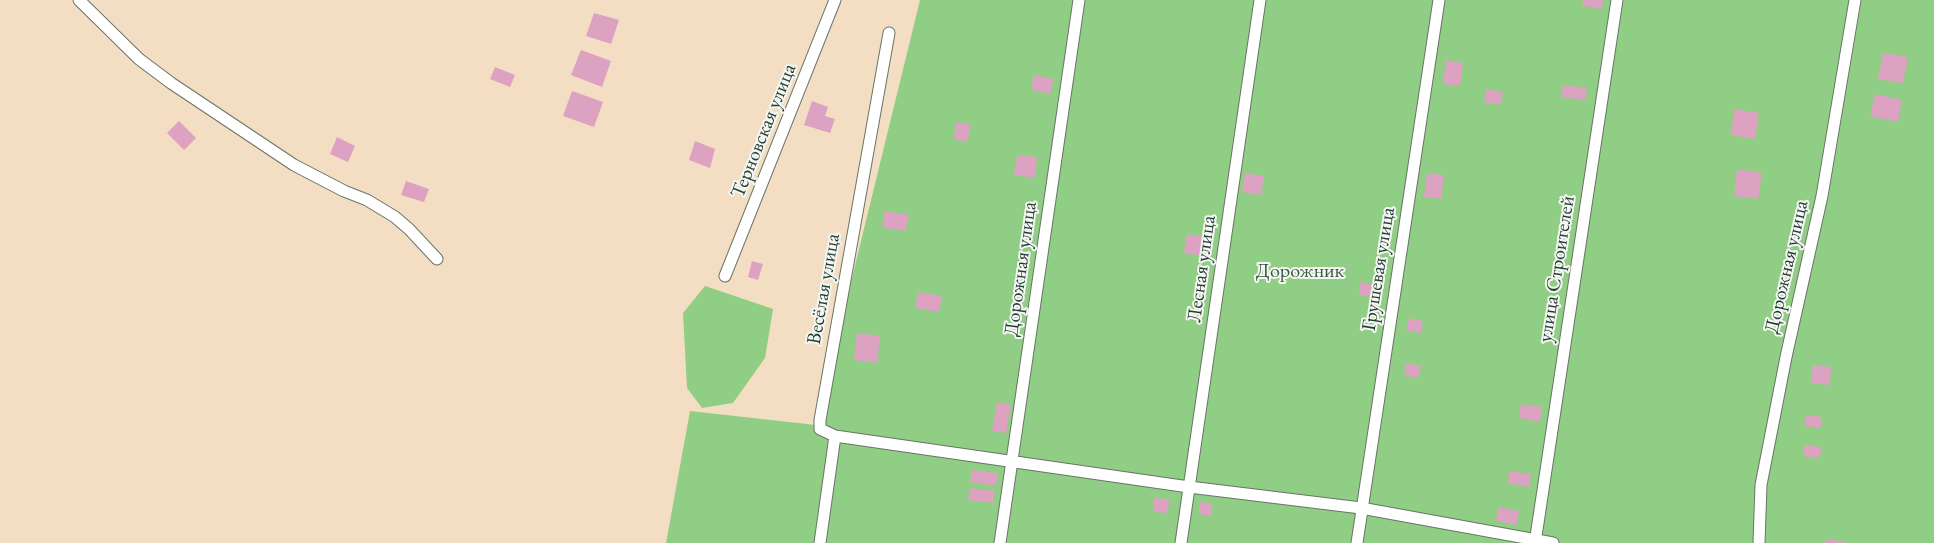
<!DOCTYPE html>
<meta charset="utf-8">
<style>
body{margin:0}
canvas{display:block;background:#f3dec3}
</style>
<canvas width="1934" height="543"></canvas>
<script>
const ctx = document.querySelector('canvas').getContext('2d');
ctx.lineJoin = 'round';
function fill(path, color) {
  ctx.fillStyle = color;
  ctx.fill(path, 'evenodd');
}
function trace(path, color, width, dash) {
  ctx.strokeStyle = color;
  ctx.lineWidth = width;
  ctx.lineCap = dash ? 'butt' : 'round';
  ctx.setLineDash(dash || []);
  ctx.stroke(path);
}
function write(font, color, halo, rows, align = 'center') {
  ctx.font = font + ' "EB Garamond",serif';
  ctx.lineWidth = 4;
  ctx.setLineDash([]);
  ctx.textBaseline = 'middle';
  ctx.strokeStyle = halo;
  ctx.fillStyle = color;
  for (const [text, x, y, turn = 0] of rows) {
    ctx.save();
    ctx.translate(x, y);
    ctx.rotate((+turn || 0) * Math.PI / 180);
    ctx.textAlign = isNaN(turn) ? turn : align;
    if (halo) ctx.strokeText(text, 0, 0);
    ctx.fillText(text, 0, 0);
    ctx.restore();
  }
}
fill(new Path2D(`
 M920,0H1934V543H666L690,411L816,425Z
 M705,286L773,309L765,358L733,403L702,408L687,388L683,313Z`), '#8fce84');
fill(new Path2D(`
 M1583,0H1603L1602,9L1582,6Z
 M594,13L619,20L611,44L586,36Z
 M581,50L611,61L602,87L571,75Z
 M1883,53L1908,57L1903,83L1878,79Z
 M1446,60L1463,63L1460,86L1443,84Z
 M495,67L515,75L510,87L490,79Z
 M1033,75L1054,79L1050,94L1032,90Z
 M1563,85L1587,88L1585,100L1561,97Z
 M1486,89L1503,92L1500,105L1484,102Z
 M572,91L603,102L594,127L563,116Z
 M1875,94L1902,100L1898,122L1870,116Z
 M812,101L828,107L825,116L835,119L830,133L804,125Z
 M1734,109L1759,113L1755,139L1731,135Z
 M179,121L196,138L184,150L167,133Z
 M956,122L970,124L968,141L954,140Z
 M337,137L355,146L348,162L330,154Z
 M695,141L715,149L710,168L689,160Z
 M1017,155L1037,157L1035,178L1014,175Z
 M1737,169L1762,173L1758,199L1734,196Z
 M1245,173L1264,176L1261,195L1242,192Z
 M1427,173L1444,175L1441,199L1424,197Z
 M406,181L429,189L424,202L401,195Z
 M885,211L909,215L905,231L882,227Z
 M1187,234L1206,237L1203,256L1184,253Z
 M752,261L763,264L758,280L748,277Z
 M1360,282L1375,285L1372,297L1359,295Z
 M918,292L942,296L939,312L915,308Z
 M1409,318L1423,321L1421,333L1406,330Z
 M857,333L880,336L877,363L854,360Z
 M1406,363L1421,366L1418,378L1404,375Z
 M1813,365L1831,367L1830,385L1811,383Z
 M997,402L1011,405L1006,433L992,431Z
 M1521,404L1542,407L1540,422L1519,418Z
 M1806,415L1822,417L1821,428L1804,426Z
 M1805,445L1821,447L1820,458L1803,456Z
 M972,470L998,473L996,486L970,482Z
 M1509,471L1531,474L1529,487L1508,483Z
 M970,488L995,491L993,503L968,500Z
 M1154,498L1169,499L1168,513L1153,512Z
 M1200,502L1212,504V516L1199,514Z
 M1498,507L1519,511L1517,525L1496,521Z
 M1826,539L1845,542V543H1825Z`), '#dda1c2');
const minor = new Path2D(`
 M79,0L139,59L171,83L294,165L344,191L367,200L395,217L409,229L437,259
 M725,276L835,0
 M835,436L1189,487L1361,508L1553,543
 M820,543L835,436L820,429V420L889,33
 M1000,543L1079,0
 M1181,543L1260,0
 M1357,543L1439,0
 M1535,543L1617,0
 M1759,543L1761,485L1786,357L1822,196L1855,0`);
trace(minor, '#697566', 13);
trace(minor, '#fff', 11);
write('20px', '#1f3d34', '#f6f6f2', [
 ["Терновская улица",764,131,-68],
 ["Дорожная улица",1787,267,-77],
 ["Дорожная улица",1021,269,-82],
 ["Лесная улица",1202,269,-82],
 ["Грушевая улица",1379,269,-81],
 ["улица Строителей",1557,269,-81],
 ["Весёлая улица",824,289,-80]
]);
write('20px', '#355a44', '#f6f6f2', [
 ["Дорожник",1300,272]
]);
</script>
